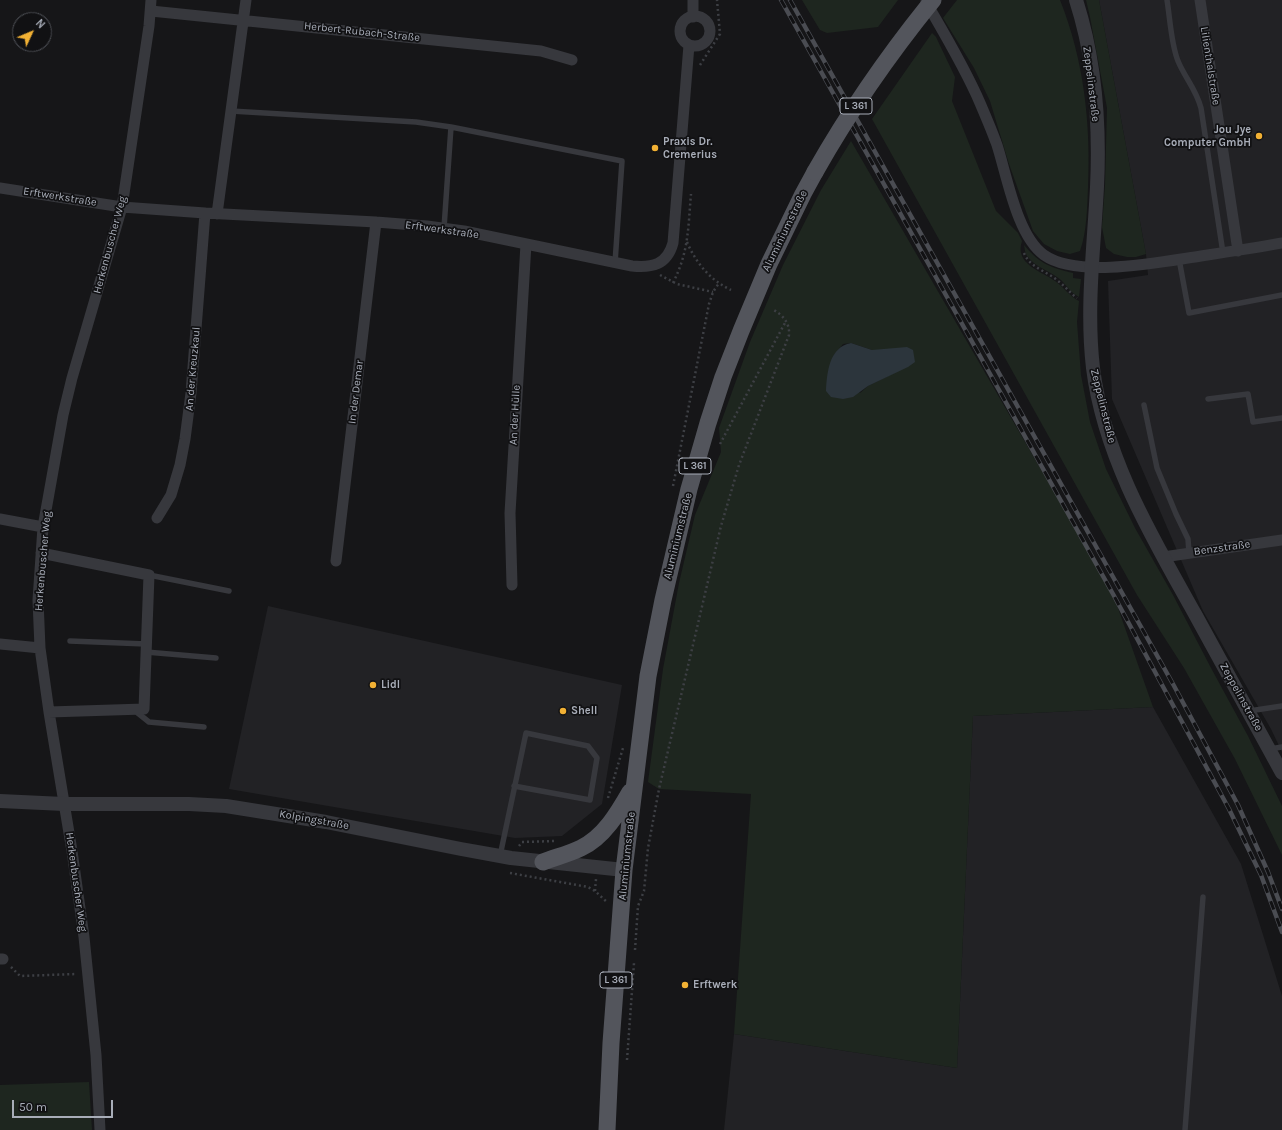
<!DOCTYPE html>
<meta charset="utf-8">
<style>
body{margin:0}
#map{position:relative;width:1282px;height:1130px;overflow:hidden;background:#161618;font-family:Karla,sans-serif}
canvas{display:block}
.north{position:absolute;left:12px;top:12px;width:40px;height:40px;box-sizing:border-box;background:#111113;border:1px solid #4d4f55;border-radius:50%;rotate:46deg;font-size:11px;font-weight:700;line-height:16px;text-align:center;color:#a8adb8}
.north::after{content:'';display:block;margin:auto;width:14px;height:18px;background:#f2b134;clip-path:polygon(50% 0,100% 100%,50% 72%,0 100%)}
.scale{position:absolute;left:12px;top:1100px;width:101px;height:18px;box-sizing:border-box;border:2px solid #a8adb8;border-top:0;padding-left:5px;font-size:12px;line-height:14px;white-space:nowrap;color:#a8adb8;-webkit-text-stroke:3px #111113;paint-order:stroke}
</style>
<div id="map">
<canvas width="1282" height="1130"></canvas>
<div class="north">N</div>
<div class="scale">50 m</div>
</div>
<script>
const ctx = document.querySelector('canvas').getContext('2d');
ctx.lineJoin = 'round';
function fill(path, color) {
  ctx.fillStyle = color;
  ctx.fill(path, 'evenodd');
}
function trace(path, color, width, dash) {
  ctx.strokeStyle = color;
  ctx.lineWidth = width;
  ctx.lineCap = dash ? 'butt' : 'round';
  ctx.setLineDash(dash || []);
  ctx.stroke(path);
}
function write(font, color, halo, rows, align = 'center') {
  ctx.font = font + ' Karla,sans-serif';
  ctx.lineWidth = 3.5;
  ctx.setLineDash([]);
  ctx.textBaseline = 'middle';
  ctx.strokeStyle = halo;
  ctx.fillStyle = color;
  for (const [text, x, y, turn = 0] of rows) {
    ctx.save();
    ctx.translate(x, y);
    ctx.rotate((+turn || 0) * Math.PI / 180);
    ctx.textAlign = isNaN(turn) ? turn : align;
    if (halo) ctx.strokeText(text, 0, 0);
    ctx.fillText(text, 0, 0);
    ctx.restore();
  }
}
fill(new Path2D(`
 M1099,0H1282V752L1271,729L1203,611L1112,399L1108,281L1148,275L1146,254Z
 M268,606L622,685L602,804L562,836L515,838L229,789Z
 M1153,707L1241,864L1282,996V1130H724L734,1034L957,1068L973,716Z`), '#222225');
fill(new Path2D(`
 M802,0H898L878,27L827,33L820,30Z
 M957,0H1060C1084,60 1091,124 1088,188C1087,208 1087,231 1080,251L1070,254L1057,251L1044,244L1033,231L1009,164L990,101L974,68L943,18Z
 M1086,0H1099L1146,254L1136,257H1127L1114,254L1106,248L1102,227L1105,185L1107,108L1090,17Z
 M932,33L936,37L955,77L952,101L996,211L1018,233L1022,241C1014,264 1041,271 1055,281C1064,287 1069,296 1079,301L1077,322L1081,375L1090,422L1106,469L1135,528L1173,595L1211,668L1248,736L1282,806V855L1235,759L1184,668L1137,595L872,119Z
 M851,141L1113,594L1153,707L973,716L957,1068L734,1034L751,794L659,789L648,782L663,669L679,583L695,515L721,452L719,428L750,342L783,265L821,190ZM851,343L872,350L894,373L868,386L860,393L834,355L843,344Z
 M1024,245C1041,265 1050,267 1073,273V278L1081,279L1079,297C1071,293 1067,286 1061,280C1051,271 1036,268 1028,257C1025,254 1025,250 1024,245Z
 M89,1082L92,1130H0V1085Z`), '#1e261f');
fill(new Path2D(`
 M851,343L872,350L907,347L913,350L915,362L908,367L868,386L853,397L843,399L831,397L826,391C827,373 829,347 851,343Z`), '#2c353c');
trace(new Path2D(`
 M700,65L720,34L717,0
 M687,242C696,263 710,280 731,290
 M1024,253C1030,268 1047,271 1058,281C1065,286 1070,293 1077,298
 M660,275L677,284L713,292
 M673,283C689,251 688,228 691,194
 M720,444L786,321
 M673,486L709,304L713,292L719,283
 M608,798L623,748
 M519,846L522,842L556,841
 M510,873L588,887L595,891L608,903
 M595,891L596,879
 M635,950L638,906L644,891L648,848L659,789L721,526L739,465L789,335C790,323 783,315 772,309
 M11,967L20,976L76,974
 M627,1060L634,963`), '#3d3f44', 2.5, [2, 3]);
trace(new Path2D(`
 M1167,0C1170,18 1171,44 1178,61C1185,78 1196,89 1201,108L1223,253
 M231,111L416,122L451,127L622,161L615,263
 M444,228L451,127
 M1179,259L1189,313L1282,295
 M1208,399L1248,394L1253,422L1282,418
 M1144,405L1157,468L1176,514L1188,539L1189,553
 M149,575L229,591
 M70,641L146,644
 M146,652L216,658
 M134,710L149,722L204,727
 M1249,711L1282,706
 M1270,749L1282,747
 M500,856L526,733L588,746L597,758L590,800L514,786
 M1185,1130L1203,897`), '#37383d', 5.5);
trace(new Path2D(`
 M1200,0L1238,251
 M926,2C945,35 965,68 980,103C986,117 992,131 997,145C1007,176 1017,236 1044,255C1078,279 1161,262 1201,256C1228,252 1255,248 1282,243
 M151,11L541,51L572,60
 M680 31a15 15 0 1 1 30 0a15 15 0 1 1-30 0Z
 M693,17V0
 M0,188L122,207L205,213L376,222L427,226L464,231L632,266C652,268 667,265 673,243L689,45
 M217,214L246,0
 M157,518L171,495L180,465L185,439L191,393L205,213
 M0,519L43,527
 M41,553L149,575L144,709L49,712
 M1163,557L1282,540
 M336,561L376,222
 M512,585L510,513L526,244
 M0,644L40,648
 M0,959H3
 M100,1130L96,1055L84,937L72,851L49,712L40,648L38,600L43,527L63,415L72,378L122,207L149,26L151,0`), '#37383d', 11);
trace(new Path2D(`
 M1076,0C1095,59 1100,125 1097,187C1094,247 1086,308 1093,368C1104,457 1152,537 1195,614C1224,667 1253,720 1282,773
 M0,801L64,804H189L226,806L326,822L461,849L511,858L624,870`), '#37383d', 14);
trace(new Path2D(`
 M543,862C556,857 569,854 581,848C604,837 618,813 630,792
 M607,1130L611,1043L624,870L648,676L663,600L689,489L708,423L723,377L741,331L769,264L803,194L815,172`), '#53555c', 17);
const rail = new Path2D(`
 M781,0L1113,594L1229,809L1261,875L1282,932
 M790,0L1173,684L1238,805L1268,872L1282,909`);
trace(rail, '#4a4c52', 4.5);
trace(rail, '#111113', 3, [9]);
trace(new Path2D(`
 M815,172C849,112 890,53 933,0`), '#53555c', 17);
for (const [x, y, r, color] of [
 [1259,136,4,"#f2b134"],
 [655,148,4,"#f2b134"],
 [373,685,4,"#f2b134"],
 [563,711,4,"#f2b134"],
 [685,985,4,"#f2b134"]
]) {
  const dot = new Path2D();
  dot.arc(x, y, r, 0, 2 * Math.PI);
  ctx.fillStyle = color;
  ctx.fill(dot);
  trace(dot, '#111113', 1.5);
}
for (const [x, y, w] of [
 [856,106,32],
 [695,466,32],
 [616,980,32]
]) {
  const box = new Path2D();
  box.roundRect(x - w / 2, y - 8, w, 16, 3);
  ctx.fillStyle = '#111113';
  ctx.fill(box);
  trace(box, '#a8adb8', 1);
}
write('bold 10px', '#a8adb8', null, [
 ["L 361",856,106],
 ["L 361",695,466],
 ["L 361",616,980]
]);
write('11px', '#a8adb8', '#111113', [
 ["Herbert-Rubach-Straße",362,32,6],
 ["Lilienthalstraße",1210,66,81],
 ["Zeppelinstraße",1091,84,83],
 ["Erftwerkstraße",60,197,9],
 ["Erftwerkstraße",442,230,8],
 ["Aluminiumstraße",785,231,-64],
 ["Herkenbuscher Weg",110,245,-75],
 ["An der Kreuzkaul",193,369,-85],
 ["In der Demar",356,392,-83],
 ["Zeppelinstraße",1103,406,76],
 ["An der Hülle",515,415,-87],
 ["Aluminiumstraße",678,536,-76],
 ["Benzstraße",1222,548,-8],
 ["Herkenbuscher Weg",43,561,-85],
 ["Zeppelinstraße",1241,697,61],
 ["Kolpingstraße",314,820,10],
 ["Aluminiumstraße",627,856,-84],
 ["Herkenbuscher Weg",76,882,82]
]);
write('bold 11px', '#a8adb8', '#111113', [
 ["Jou Jye",1251,130,"right"],
 ["Computer GmbH",1251,143,"right"],
 ["Praxis Dr.",663,142],
 ["Cremerius",663,155],
 ["Lidl",381,685],
 ["Shell",571,711],
 ["Erftwerk",693,985]
], 'left');
</script>
